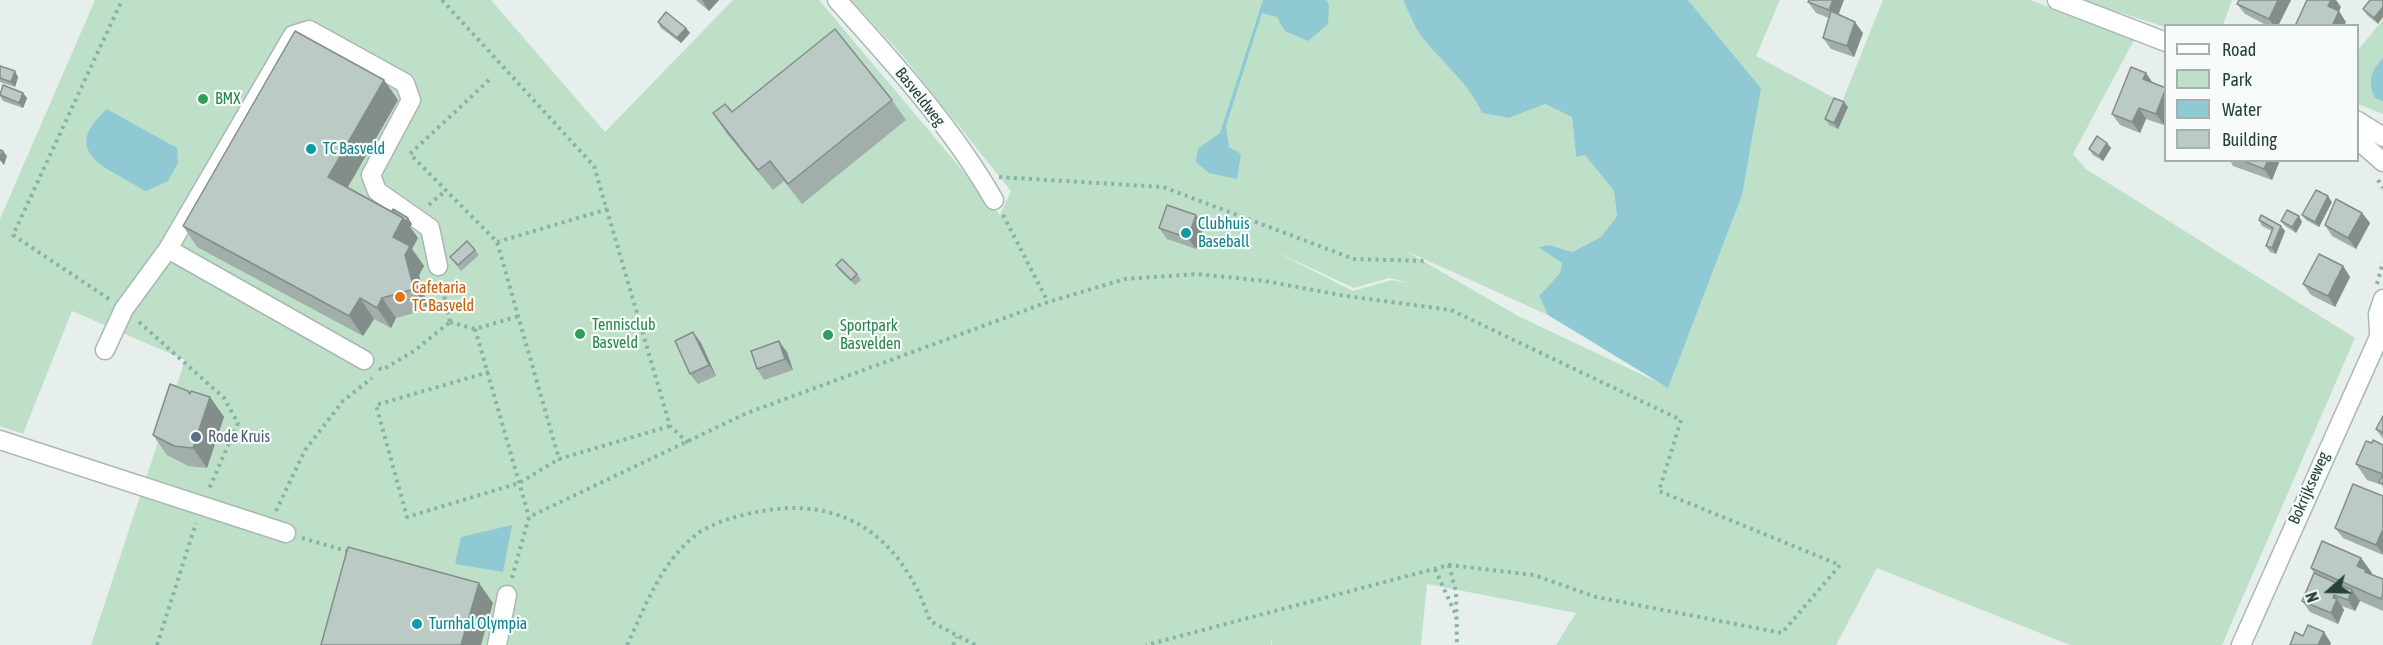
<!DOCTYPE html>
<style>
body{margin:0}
#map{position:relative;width:2383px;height:645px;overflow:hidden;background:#e6efeb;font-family:"Asap Condensed",sans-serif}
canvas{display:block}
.legend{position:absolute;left:2164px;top:24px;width:195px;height:138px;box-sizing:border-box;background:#f7fbf9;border:2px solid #a3b1ad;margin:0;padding:8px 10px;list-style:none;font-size:18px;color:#24423a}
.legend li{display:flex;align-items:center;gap:12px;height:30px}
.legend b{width:30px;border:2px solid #a3b1ad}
.north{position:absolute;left:2299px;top:561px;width:60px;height:60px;-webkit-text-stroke:4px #f7fbf9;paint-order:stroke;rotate:250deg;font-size:16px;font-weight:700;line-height:24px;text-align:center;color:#24423a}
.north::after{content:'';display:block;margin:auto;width:21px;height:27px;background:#24423a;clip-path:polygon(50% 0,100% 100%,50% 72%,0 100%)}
</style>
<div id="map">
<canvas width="2383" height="645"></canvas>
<ul class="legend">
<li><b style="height:8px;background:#fff"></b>Road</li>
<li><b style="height:16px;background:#bfe0c8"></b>Park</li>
<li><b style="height:16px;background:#8ec9d4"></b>Water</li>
<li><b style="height:16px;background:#bbcac4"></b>Building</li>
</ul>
<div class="north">N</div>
</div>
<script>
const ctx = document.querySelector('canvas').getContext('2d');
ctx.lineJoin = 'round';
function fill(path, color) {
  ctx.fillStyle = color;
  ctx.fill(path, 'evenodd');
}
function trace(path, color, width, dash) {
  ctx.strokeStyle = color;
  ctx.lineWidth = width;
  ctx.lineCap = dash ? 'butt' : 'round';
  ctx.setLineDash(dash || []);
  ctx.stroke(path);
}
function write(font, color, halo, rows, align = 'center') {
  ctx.font = font + ' "Asap Condensed",sans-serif';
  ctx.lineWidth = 4.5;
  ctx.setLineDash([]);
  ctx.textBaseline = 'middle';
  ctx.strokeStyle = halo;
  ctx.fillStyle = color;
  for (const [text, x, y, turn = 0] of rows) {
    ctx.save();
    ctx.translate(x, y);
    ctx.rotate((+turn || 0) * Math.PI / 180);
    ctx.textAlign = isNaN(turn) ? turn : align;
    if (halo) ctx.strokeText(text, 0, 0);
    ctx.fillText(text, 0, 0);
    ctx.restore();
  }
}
fill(new Path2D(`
 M95,0H491L605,132L733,0H819L1000,215L1011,191L901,54L851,0H1403C1409,12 1414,27 1422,37C1442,63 1469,83 1482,113L1509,118L1545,104L1572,117L1576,157L1585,155L1614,191L1617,216L1601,237L1572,252L1550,245L1539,247L1562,262L1560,273L1539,296L1548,315L1404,250L1518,316L1668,387L1761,88L1688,0H1780L1756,56L1842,102L1883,0H2031L2134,40L2073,154L2086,169L2355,338L2222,645H2070L1877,568L1836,645H1556L1576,613L1427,584L1421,645H1272V635L1271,645H91L185,360L72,311L23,434L0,426V219ZM1274,251L1354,288L1389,278L1411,283L1391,280L1353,291Z
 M2081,0H2232L2223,25L2165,27Z
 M2383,20V114L2358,104V50Z`), '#bfe0c8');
fill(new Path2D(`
 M1263,0H1326L1329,5L1328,24L1308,41L1285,31L1277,17L1262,13L1226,126L1229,147L1241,154L1237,179L1209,173L1196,162L1198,149L1220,133Z
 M1403,0H1688L1761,88L1742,195L1668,388L1548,315L1539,296L1560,273L1562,263L1538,247L1550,245L1572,252L1601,237L1617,216L1614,191L1585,155L1576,157L1572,117L1545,104L1509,118L1482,113C1469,83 1442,63 1422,37C1414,27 1409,12 1403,0Z
 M2383,58V101L2375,98C2367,80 2371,72 2383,58Z
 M107,109L177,148L178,163L168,181L146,191C109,169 57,153 107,109Z
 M512,525L503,572L455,564L461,537Z`), '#8ec9d4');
const minor = new Path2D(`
 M837,0C894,63 952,127 994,200
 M2057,0L2166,42
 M2358,121L2383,137
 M2358,140L2383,162
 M168,249L364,360
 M2379,332L2378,314L2383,299
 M105,350L124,309L168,249L293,35L309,30L405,83L411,100L371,175L377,191L430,228L438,266
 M0,440L286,533
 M497,645L507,595
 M2241,645L2383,328`);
trace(minor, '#a8b8b2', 21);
trace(new Path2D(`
 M442,0L594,166L670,426L688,443
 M489,80L410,154L497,242L559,459L670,426
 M999,177L1163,187L1354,259L1426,261
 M2378,180L2383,188
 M429,205L445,191
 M1003,215L1048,302
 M497,242L608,209
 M441,282L450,322
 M2377,284L2383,262
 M109,299L13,235L122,0
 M139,322L224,398L238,423L208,491
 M450,322L475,329L519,316
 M475,329L529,517
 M379,368L382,370L414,351L450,322
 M489,372L376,405L407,517L519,483L559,459
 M276,511L305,450L343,401L372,378
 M302,538L350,552
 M1449,565L1456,592L1457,645
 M1435,569L1455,613
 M512,578L529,517L747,413L1048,302L1125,279L1197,274L1265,281L1346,296L1451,310L1681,420L1659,491L1840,565L1782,633L1596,597L1534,575L1449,565L1146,645
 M157,645L196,523
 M627,645C646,605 661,562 697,534C712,523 739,515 757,512C845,494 903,539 930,621L975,645
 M953,645L957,637`), '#86b3a5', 4, [3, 4.5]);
trace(minor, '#fff', 18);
fill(new Path2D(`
 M696,0H719L709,11Z
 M1809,0L1839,14L1863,33L1854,57L1831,49L1823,38L1829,18L1816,13L1808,2Z
 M2291,0L2278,26H2268L2245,14L2237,4Z
 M2370,0L2378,24L2367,15L2363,9Z
 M658,22L686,28L690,33L681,43L661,28Z
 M0,66L18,77L15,87L0,82Z
 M2146,73L2153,83L2166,88V120L2164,125L2146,119L2140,133L2120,125L2112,114Z
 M384,80L398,100L348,187L392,211L408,218L412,224L410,227L418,238L412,249L424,266L419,275L428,309L396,318L391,328L374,319L363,336L197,247L183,226Z
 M0,93H23L27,98L23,108L3,101L0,96Z
 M892,100L906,120L802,204L784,181L773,190L727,134L713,113Z
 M1848,107L1838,129L1829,125L1825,119Z
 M2107,143L2111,148L2103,161L2093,155L2089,149Z
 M2230,160H2280L2272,180L2233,166Z
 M2332,202L2319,227L2306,220L2302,215Z
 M2362,213L2370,223L2356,249L2332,236L2325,225Z
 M2299,216L2302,222L2296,233L2285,226L2281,221Z
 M2259,220L2285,231L2276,254L2270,252L2266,246L2272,231L2262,226Z
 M1204,226L1196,249L1167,239L1159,228Z
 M475,250L479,255L461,271L450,257Z
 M836,265L857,274L861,280L855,285L840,271Z
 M2343,266L2350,277L2335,307L2311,295L2303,284Z
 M693,332L701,343L716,376L698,384L690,374Z
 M787,352L793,370L764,380L757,369Z
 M190,393L210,397L224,417L207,468L188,466L167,455L153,435Z
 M2383,416V439L2376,429Z
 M2372,443L2383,445V487L2382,485L2367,480L2356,464Z
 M2383,496V555L2343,538L2335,528Z
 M2361,558L2372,573L2371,574L2383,579V611L2360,601L2355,611L2342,606L2344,610L2338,624L2310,612L2302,601L2314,573L2311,568Z`), '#a1aea9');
fill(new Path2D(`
 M702,0H719L709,11Z
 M1833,0H1844L1836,21L1829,10Z
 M2278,0H2291L2278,26H2274L2269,19Z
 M2331,0H2336L2341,7L2339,11L2346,22L2344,26H2332L2328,6Z
 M2383,7V17L2378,24L2374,18Z
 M1855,22L1863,33L1854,57L1847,46Z
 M686,28L690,33L681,43L677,38Z
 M15,71L18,77L15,87L11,82Z
 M2146,73L2153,84L2143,79Z
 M384,80L398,100L342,197L328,177Z
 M2166,89V120L2164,125L2156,114Z
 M23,93L27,98L23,108L19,103Z
 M1844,102L1848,107L1838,129L1834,123Z
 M2139,108L2146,119L2140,133L2132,122Z
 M2107,143L2111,148L2103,161L2099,156Z
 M3,151L7,156L4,165L0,160Z
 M2268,160H2280L2272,180L2264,169Z
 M2328,196L2332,202L2319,227L2315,222Z
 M2362,213L2370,223L2356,249L2348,238Z
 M1196,215L1204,226L1196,249L1188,238Z
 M2299,216L2302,222L2296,233L2292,227Z
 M403,218H408L412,224L410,227L418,238L412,249L424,266L419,275L428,309L414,289L393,237Z
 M2281,226L2285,231L2276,254L2272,248Z
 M2343,266L2350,277L2335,307L2328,296Z
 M360,298L374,319L363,336L349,316Z
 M382,298L396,318L391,328L377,308Z
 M693,332L701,343L716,376L709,365Z
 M779,341L787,352L793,370L785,359Z
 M210,397L224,417L207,468L193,448Z
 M2383,529V554L2376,545Z
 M2361,558L2372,573L2371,576L2357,566Z
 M479,583L493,603L481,645H461Z
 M2352,590L2360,601L2355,611L2348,600Z
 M2334,595L2344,610L2338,624L2331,613Z
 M2324,632L2331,643L2330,645H2318Z`), '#838d89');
const building = new Path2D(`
 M1809,0H1833L1829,10L1808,2Z
 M2239,0H2278L2269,19L2237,4Z
 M2307,0H2331L2328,6L2339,11L2332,26H2295Z
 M2370,0H2383V7L2374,18L2363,9Z
 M1831,11L1855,22L1847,46L1823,38Z
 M666,12L686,28L677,38L658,22Z
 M835,29L892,100L788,184L770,161L758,170L713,113L725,104L732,112Z
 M295,31L384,80L328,177L403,218L393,237L410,246L405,255L414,289L382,298L377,308L360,298L349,316L183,226Z
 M0,66L15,71L11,82L0,78Z
 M2131,67L2146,73L2143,79L2166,88L2156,114L2139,108L2132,122L2112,114Z
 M3,85L23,93L19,103L0,95Z
 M1834,98L1844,102L1834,123L1825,119Z
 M2097,136L2107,143L2099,156L2089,149Z
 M0,150L3,151L0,160Z
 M2241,160H2268L2264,169Z
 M2316,190L2328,196L2315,222L2302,215Z
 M2336,199L2362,213L2348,238L2325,225Z
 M1167,205L1196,215L1188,238L1159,228Z
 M393,209L408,218L406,222L403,218L392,211Z
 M2287,210L2299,216L2292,227L2281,221Z
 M2261,215L2281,226L2272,248L2266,246L2273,228L2259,220Z
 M467,241L475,250L458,265L450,257Z
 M2319,254L2343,266L2328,296L2303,284Z
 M842,259L857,274L851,280L836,265Z
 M693,332L709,365L690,374L675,341Z
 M779,341L785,359L757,369L751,351Z
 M170,384L188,391L190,394L191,391L210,397L193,448L174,446L153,435Z
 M2383,416V433L2376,429Z
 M2373,440L2383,445V484L2379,482L2383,474L2356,464L2366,441L2372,443Z
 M2353,484L2383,496V529L2376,545L2335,528Z
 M2322,541L2361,558L2357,566L2366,570L2365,572L2383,579V594L2381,599L2311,568Z
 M348,547L479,583L461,645H321Z
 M2314,573L2352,590L2348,600L2334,595L2333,598L2337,599L2331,613L2302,601Z
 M2308,625L2324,632L2318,645H2290L2295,632L2303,636Z`);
fill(building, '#bbcac4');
trace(building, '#838d89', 1.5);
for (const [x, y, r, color] of [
 [203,99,6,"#2e9e5b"],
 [311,149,6,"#0f9aa8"],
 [1186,233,6,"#0f9aa8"],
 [400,297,6,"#e8710a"],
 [580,334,6,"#2e9e5b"],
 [828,335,6,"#2e9e5b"],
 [196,437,6,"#5c6f8a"],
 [417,624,6,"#0f9aa8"]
]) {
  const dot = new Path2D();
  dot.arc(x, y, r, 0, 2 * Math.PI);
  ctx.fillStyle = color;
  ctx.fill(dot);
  trace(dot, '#f7fbf9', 2);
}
write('16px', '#24423a', '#f7fbf9', [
 ["Basveldweg",920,97,52],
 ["Bokrijkseweg",2309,488,-66]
]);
write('16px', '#27864d', '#f7fbf9', [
 ["BMX",215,99],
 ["Tennisclub",592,325],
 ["Basveld",592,343],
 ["Sportpark",840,326],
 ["Basvelden",840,344]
], 'left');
write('16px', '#0d838f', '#f7fbf9', [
 ["TC Basveld",323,149],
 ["Clubhuis",1198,224],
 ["Baseball",1198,242],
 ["Turnhal Olympia",429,624]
], 'left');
write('16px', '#c56008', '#f7fbf9', [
 ["Cafetaria",412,288],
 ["TC Basveld",412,306]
], 'left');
write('16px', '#4e5e75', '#f7fbf9', [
 ["Rode Kruis",208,437]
], 'left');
</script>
